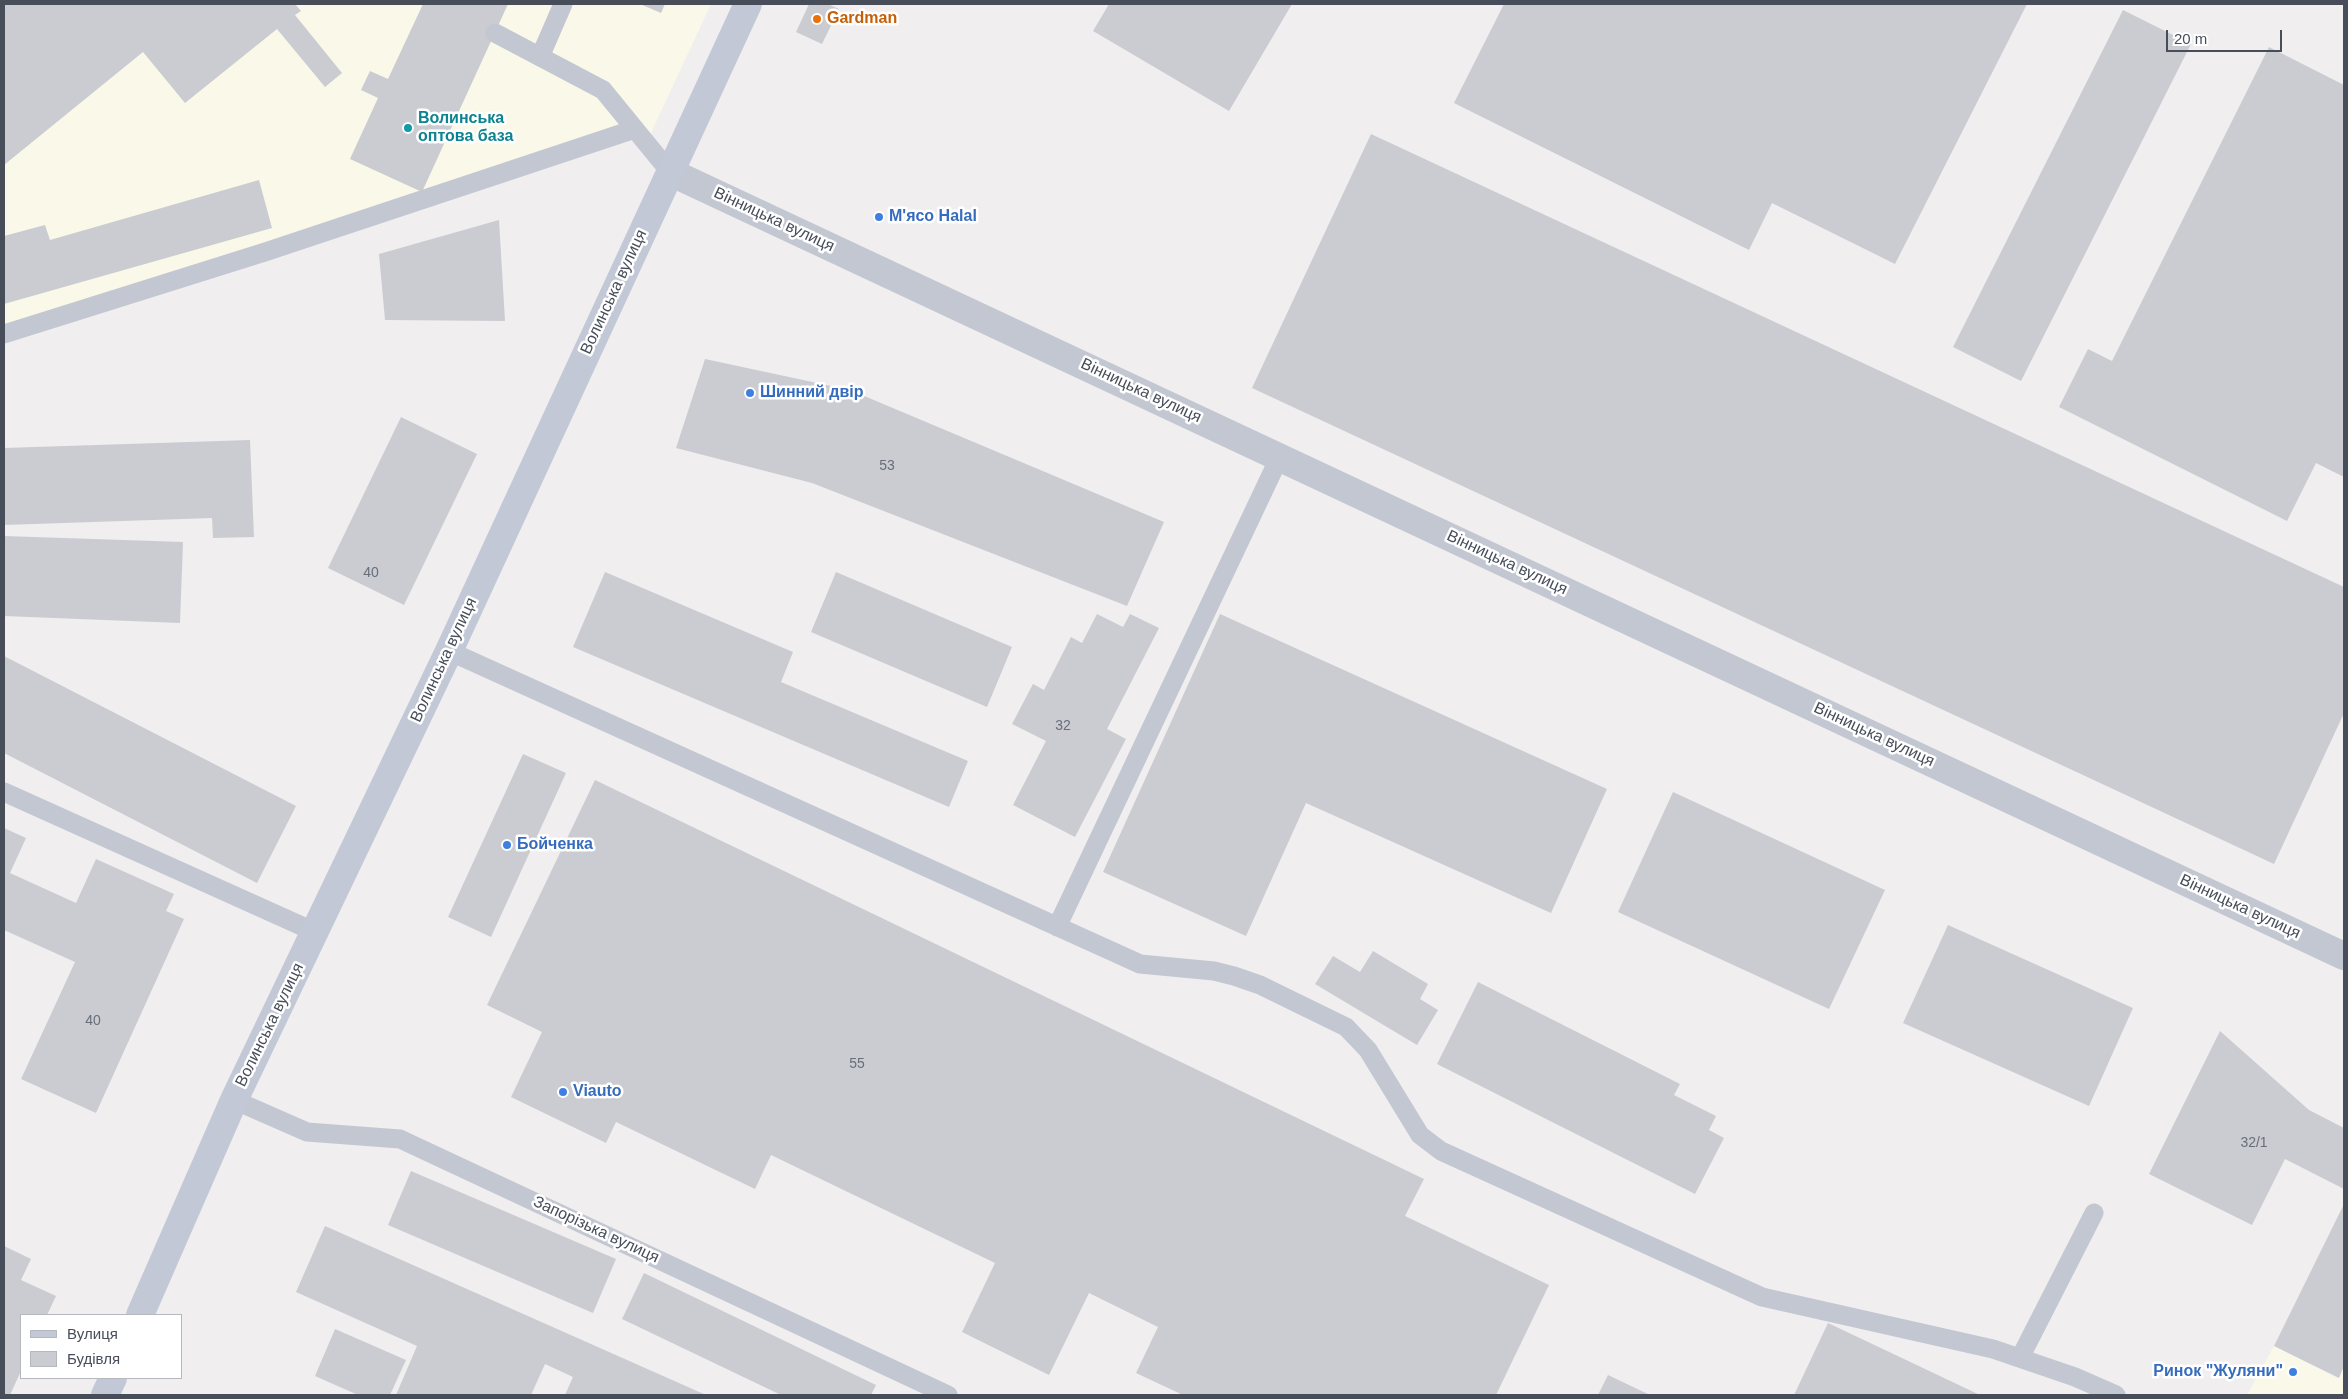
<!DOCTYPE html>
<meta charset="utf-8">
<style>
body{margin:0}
#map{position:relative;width:2348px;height:1399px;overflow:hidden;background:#f0eeee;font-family:Arial,sans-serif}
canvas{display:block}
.frame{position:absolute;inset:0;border:5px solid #474e5a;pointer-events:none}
.legend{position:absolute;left:20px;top:1314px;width:162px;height:65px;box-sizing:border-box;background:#fff;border:1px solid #b5b8bd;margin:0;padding:6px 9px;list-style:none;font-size:15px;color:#474e5a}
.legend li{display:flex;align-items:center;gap:10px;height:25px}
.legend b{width:25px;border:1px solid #b5b8bd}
.scale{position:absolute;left:2166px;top:30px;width:116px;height:22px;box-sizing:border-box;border:2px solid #474e5a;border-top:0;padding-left:6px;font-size:15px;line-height:18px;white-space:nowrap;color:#474e5a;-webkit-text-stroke:4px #fff;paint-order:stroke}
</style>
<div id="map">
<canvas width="2348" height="1399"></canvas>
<div class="frame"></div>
<ul class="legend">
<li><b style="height:6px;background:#c2c8d6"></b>Вулиця</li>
<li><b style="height:14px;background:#cbccd2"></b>Будівля</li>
</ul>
<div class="scale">20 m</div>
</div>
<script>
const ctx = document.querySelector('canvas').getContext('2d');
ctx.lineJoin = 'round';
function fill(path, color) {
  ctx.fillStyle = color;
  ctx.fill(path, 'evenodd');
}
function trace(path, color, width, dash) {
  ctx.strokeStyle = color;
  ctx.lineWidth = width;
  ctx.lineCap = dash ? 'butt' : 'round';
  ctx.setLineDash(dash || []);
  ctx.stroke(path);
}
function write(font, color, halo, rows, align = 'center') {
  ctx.font = font + ' Arial,sans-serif';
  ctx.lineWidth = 5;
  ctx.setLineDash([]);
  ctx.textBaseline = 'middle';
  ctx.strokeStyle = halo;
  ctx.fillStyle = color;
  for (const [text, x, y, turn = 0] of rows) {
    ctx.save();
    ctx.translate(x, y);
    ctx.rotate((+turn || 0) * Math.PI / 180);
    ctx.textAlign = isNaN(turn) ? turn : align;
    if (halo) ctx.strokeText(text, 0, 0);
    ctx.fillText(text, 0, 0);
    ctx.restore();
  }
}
fill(new Path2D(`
 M4,4H711L651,133L4,341Z
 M2274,1346L2338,1378L2344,1366V1395H2247Z`), '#faf8e8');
fill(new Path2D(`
 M4,4H295L301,11L295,15L342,73L325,87L277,29L185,103L143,52L4,165Z
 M423,4H508L422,192L350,159L378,98L361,90L370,71L388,79Z
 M640,4H665L661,13Z
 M809,4H828L839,9L822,44L796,32Z
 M1109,4H1292L1229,111L1093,31Z
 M1504,4H2027L1895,264L1772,203L1749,250L1454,103Z
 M2123,10L2191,44L2021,381L1953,347Z
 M2269,47L2344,85V477L2316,463L2287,521L2059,407L2088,349L2112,361Z
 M1371,134L2344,587V713L2274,864L1252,388Z
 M259,180L272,228L4,304V236L45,225L50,240Z
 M499,220L505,321L385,320L379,254Z
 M705,359L850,390L1164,522L1127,606L812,483L676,448Z
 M401,417L477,454L404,605L328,568Z
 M250,440L254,537L213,538L212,518L4,525V448Z
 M4,536L183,542L180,623L4,616Z
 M605,572L793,652L781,682L968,761L949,807L573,647Z
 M836,572L1012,647L987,707L811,632Z
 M1097,614L1123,627L1130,614L1159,628L1107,729L1126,739L1075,837L1013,805L1046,741L1012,724L1033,684L1044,690L1071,637L1082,643Z
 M1220,614L1607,789L1551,913L1306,803L1246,936L1103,872Z
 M4,656L296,806L257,883L4,753Z
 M523,754L566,773L491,937L448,917Z
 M595,780L1424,1179L1405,1216L1549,1285L1496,1395H1183L1136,1373L1158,1327L1089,1293L1049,1375L962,1332L995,1263L771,1155L755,1189L616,1122L606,1143L511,1097L542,1032L487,1005Z
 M1673,792L1885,890L1829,1009L1618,912Z
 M4,828L26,838L10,873L76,903L96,859L174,894L166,911L184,919L96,1113L21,1079L75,962L4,930Z
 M1948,925L2133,1008L2089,1106L1903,1023Z
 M1373,951L1428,984L1420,999L1438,1010L1417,1045L1315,984L1333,956L1360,972Z
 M1478,982L1680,1084L1674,1095L1716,1116L1709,1130L1724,1138L1695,1194L1437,1064Z
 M2220,1031L2309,1110L2344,1128V1189L2285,1159L2252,1225L2149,1174Z
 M411,1171L616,1259L593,1313L388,1225Z
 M2344,1204V1366L2339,1378L2274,1346Z
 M325,1226L706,1395H565L573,1377L545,1364L531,1395H396L417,1346L296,1292Z
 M4,1246L31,1259L21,1280L56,1296L47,1315H21V1371L10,1395H4Z
 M644,1273L876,1385L871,1395H781L622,1319Z
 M1828,1323L1980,1395H1794Z
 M335,1329L406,1360L390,1395H358L315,1376Z
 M1608,1375L1650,1395H1598Z`), '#cbccd2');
trace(new Path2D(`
 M495,33L603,90L670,172
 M540,57L563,4
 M4,334L265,252L635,129
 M449,651L1140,964L1214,971L1234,976L1260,985L1346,1027L1368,1050L1420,1135L1441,1151L1762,1297L1993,1349L2075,1377L2116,1395
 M4,792L315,932
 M1057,927L1280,456
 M234,1100L307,1132L400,1139L948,1395
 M2020,1358L2094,1213`), '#c2c7d2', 19);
trace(new Path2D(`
 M670,172L2344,956`), '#c2c7d2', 28);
trace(new Path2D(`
 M140,1315L234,1100L449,651L748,4
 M105,1395L113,1378`), '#c2c8d6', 28);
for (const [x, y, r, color] of [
 [817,19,5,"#e8710a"],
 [408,128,5,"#0f9aa8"],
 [879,217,5,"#3f7fe0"],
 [750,393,5,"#3f7fe0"],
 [507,845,5,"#3f7fe0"],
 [563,1092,5,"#3f7fe0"],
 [2293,1372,5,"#3f7fe0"]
]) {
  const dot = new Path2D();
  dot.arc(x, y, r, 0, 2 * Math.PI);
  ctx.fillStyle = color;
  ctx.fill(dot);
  trace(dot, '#fff', 2);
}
write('14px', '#686e78', null, [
 ["53",887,466],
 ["40",371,573],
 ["32",1063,726],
 ["40",93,1021],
 ["55",857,1064],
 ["32/1",2254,1143]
]);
write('bold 16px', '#c56008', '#fff', [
 ["Gardman",827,19]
], 'left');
write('bold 16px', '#0d838f', '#fff', [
 ["Волинська",418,119],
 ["оптова база",418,137]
], 'left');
write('bold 16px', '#366cbe', '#fff', [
 ["М'ясо Halal",889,217],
 ["Шинний двір",760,393],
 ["Бойченка",517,845],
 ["Viauto",573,1092],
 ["Ринок \"Жуляни\"",2283,1372,"right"]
], 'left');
write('16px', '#474e5a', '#fff', [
 ["Вінницька вулиця",774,220,25],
 ["Волинська вулиця",614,292,-65],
 ["Вінницька вулиця",1141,391,25],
 ["Вінницька вулиця",1507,563,25],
 ["Волинська вулиця",444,660,-65],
 ["Вінницька вулиця",1874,735,25],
 ["Вінницька вулиця",2240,907,25],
 ["Волинська вулиця",270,1025,-64],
 ["Запорізька вулиця",596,1230,25]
]);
</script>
